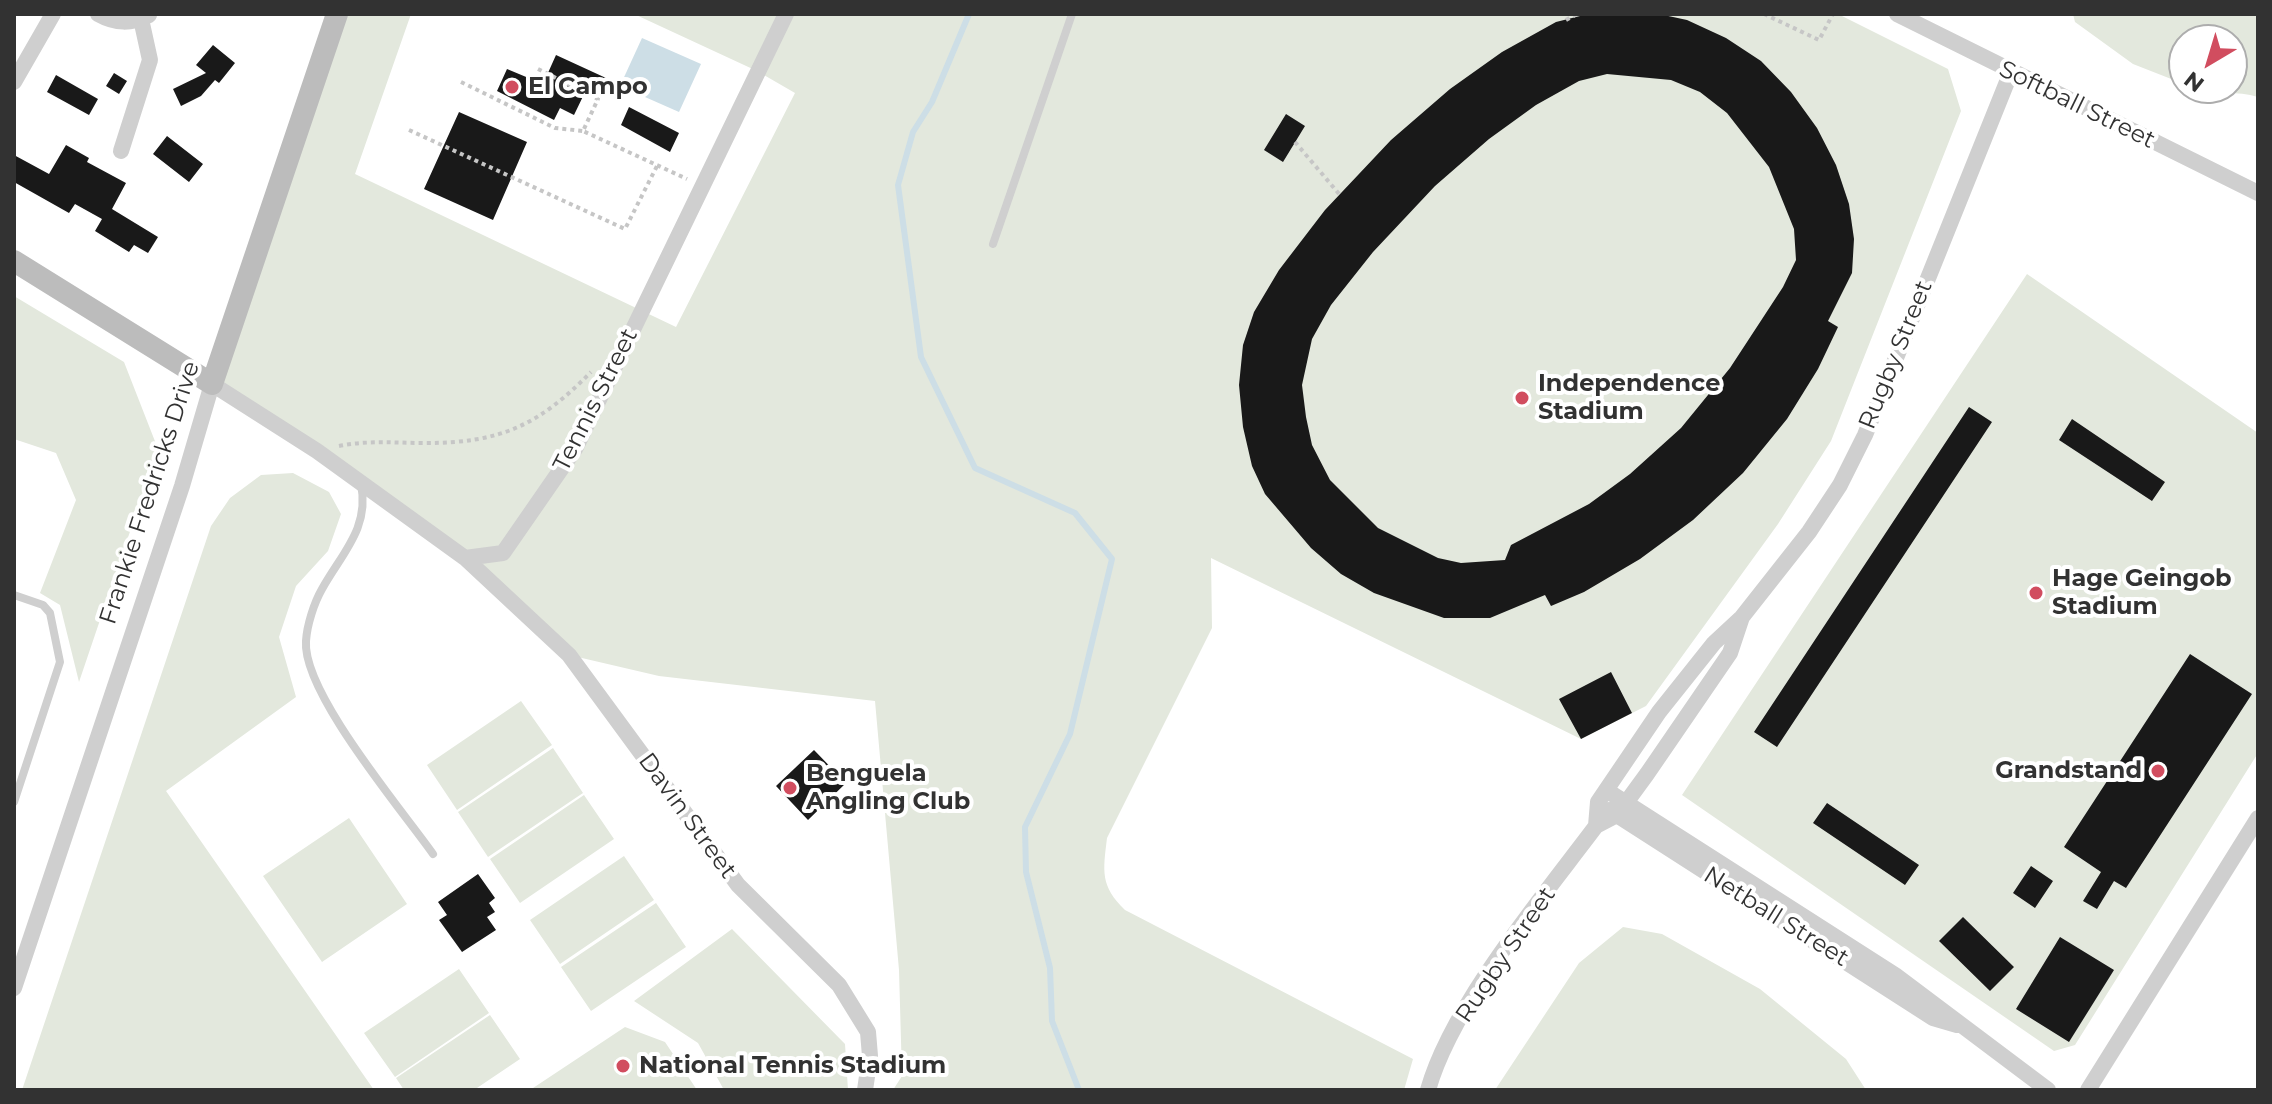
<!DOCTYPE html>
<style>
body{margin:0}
#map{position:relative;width:2272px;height:1104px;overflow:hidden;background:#fff;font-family:Montserrat,sans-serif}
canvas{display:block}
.frame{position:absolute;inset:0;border:16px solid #323232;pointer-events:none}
.north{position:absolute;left:2168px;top:24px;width:80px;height:80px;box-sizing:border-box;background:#fff;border:2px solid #adadad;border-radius:50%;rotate:218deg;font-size:22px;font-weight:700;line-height:32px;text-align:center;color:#323232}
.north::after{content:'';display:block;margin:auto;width:28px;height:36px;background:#d14d5f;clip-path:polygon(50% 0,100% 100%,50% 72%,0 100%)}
</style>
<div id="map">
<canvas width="2272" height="1104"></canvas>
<div class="frame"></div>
<div class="north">N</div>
</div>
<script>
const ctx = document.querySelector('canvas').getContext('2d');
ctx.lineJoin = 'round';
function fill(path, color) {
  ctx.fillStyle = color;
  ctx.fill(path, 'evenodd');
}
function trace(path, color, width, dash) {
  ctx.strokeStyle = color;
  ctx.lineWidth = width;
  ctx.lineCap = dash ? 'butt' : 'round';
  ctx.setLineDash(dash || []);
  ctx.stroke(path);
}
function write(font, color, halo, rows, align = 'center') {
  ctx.font = font + ' Montserrat,sans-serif';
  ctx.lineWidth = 8;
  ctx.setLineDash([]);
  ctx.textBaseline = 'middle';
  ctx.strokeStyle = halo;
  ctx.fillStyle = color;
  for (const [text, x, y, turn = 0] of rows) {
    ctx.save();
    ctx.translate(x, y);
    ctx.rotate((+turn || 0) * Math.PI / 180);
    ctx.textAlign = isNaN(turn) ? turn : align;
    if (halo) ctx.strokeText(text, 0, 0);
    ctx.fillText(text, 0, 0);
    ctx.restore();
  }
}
fill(new Path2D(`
 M337,14H411L355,174L676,327L795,93L757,71L634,14H1838L1948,69L1961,111L1831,441L1778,524L1646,706L1581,739L1211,558L1212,628L1107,838C1103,871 1100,886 1125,910L1413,1059L1404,1090H893L902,1076L899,970L875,701L659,676L569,655L465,558L212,384Z
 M2073,14H2258V97C2237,90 2216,96 2195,88H2232V40H2184V84L2133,64L2075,22Z
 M2027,274L2258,433V753L2075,1045L2054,1051L1682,795Z
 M14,296L124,362L158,449L79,682L60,605L40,593L76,500L56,453L14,439Z
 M293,473L329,492L341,514L328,551L296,586L279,637L296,697L166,791L374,1090H22L211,526L230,498L261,475Z
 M521,701L552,745L457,810L427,765Z
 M553,748L583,793L488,857L458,812Z
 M584,795L614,839L520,903L490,859Z
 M349,818L407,904L322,962L263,876Z
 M624,856L654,900L560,964L530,920Z
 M656,903L686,947L591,1011L561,967Z
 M1623,927L1662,934L1760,989L1846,1059L1866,1090H1495L1579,963Z
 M732,929L845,1044L848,1090H724L698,1043L634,1001Z
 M459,969L489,1013L395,1077L364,1033Z
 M490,1015L520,1059L474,1090H404L396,1078Z
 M625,1027L665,1042L697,1090H530Z`), '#e3e8dd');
fill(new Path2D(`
 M642,38L701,64L679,112L620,86Z`), '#cddee6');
trace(new Path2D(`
 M969,14L932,102L913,132L898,185L921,357L975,468L1075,513L1112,559L1070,734L1025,827L1026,872L1050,968L1052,1021L1079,1090`), '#cddee6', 6);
fill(new Path2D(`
 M1588,14H1659L1687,20L1726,38L1761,61L1791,92L1817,128L1836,165L1849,204L1854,239L1852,273L1828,321L1838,327L1818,369L1787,419L1743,473L1693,520L1640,559L1584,592L1551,606L1545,595L1490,618H1444L1374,593L1341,574L1311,548L1265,494L1252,466L1243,427L1239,385L1243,345L1254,312L1279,270L1325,210L1391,140L1450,89L1502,52L1556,22ZM1607,74L1671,80L1700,92L1727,113L1769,167L1794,229L1796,260L1783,287L1730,368L1681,428L1630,474L1589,504L1511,545L1505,560L1461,563L1438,558L1378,528L1330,480L1312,445L1306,417L1302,385L1312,339L1331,305L1373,252L1435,186L1489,139L1536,105L1579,81Z
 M213,45L235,63L219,83L215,80L201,96L181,106L173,89L206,73L196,65Z
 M556,55L606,78L600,92L588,86L574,115L560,108L554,120L497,91L507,69L543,84Z
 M114,73L127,81L119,94L106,86Z
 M56,75L98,99L89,115L47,92Z
 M629,107L679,133L670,152L621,125Z
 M459,112L527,142L493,220L424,189Z
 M1286,114L1305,126L1283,162L1264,150Z
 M167,136L203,164L189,182L153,154Z
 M66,145L89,158L87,162L126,183L112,209L158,237L148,253L134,245L129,252L95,231L102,219L75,204L69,213L14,182V155L49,174Z
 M1969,407L1992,422L1777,747L1754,732Z
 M2072,419L2165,482L2152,501L2059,440Z
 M2190,654L2252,694L2126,888L2114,881L2097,909L2083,901L2101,872L2064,847Z
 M1611,672L1632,713L1581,739L1559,699Z
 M814,750L846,783L808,820L776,786Z
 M1827,803L1919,865L1905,885L1813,823Z
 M2031,866L2053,881L2035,908L2013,893Z
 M478,874L495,898L489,903L495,912L487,917L496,930L462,952L439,920L447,915L438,902Z
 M1963,917L2014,967L1990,991L1939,941Z
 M2060,937L2114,970L2069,1042L2016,1009Z`), '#191919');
trace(new Path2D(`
 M1764,14L1819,40L1833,14
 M1566,20L1577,14
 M538,69L598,99L583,131L687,179
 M461,82L555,128L583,131
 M409,130L625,229L657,166
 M1295,142L1340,195
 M339,446C369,440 396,443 426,443C501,443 539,425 591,372`), '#c6c6c6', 4, [4, 4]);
trace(new Path2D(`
 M993,244L1072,14
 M361,484C370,528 342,553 322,589C314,603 307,625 306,641C302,692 402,810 433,854
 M14,595L43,605L50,613L60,662L14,802`), '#cfcfcf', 8);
trace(new Path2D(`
 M98,14C116,24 131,24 149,15
 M1897,14L2258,193
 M14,82L53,14
 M121,151L150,60L141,19
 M465,558L569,655L738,885L839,985L868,1032L870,1056L865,1090
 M1606,790L1895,975L2048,1090
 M1609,810L1933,1018L1957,1025
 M1596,826L1598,802L1659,712L1714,643L1742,617L1809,532L1840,485L1865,435L2011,72
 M14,988L182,486L212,384L317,451L465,558L503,553L575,449L786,14
 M1428,1090C1452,1005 1542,898 1596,826L1617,815L1647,774L1730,653L1742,617
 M2088,1090L2258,818`), '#cfcfcf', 16);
trace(new Path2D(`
 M14,261L212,384L337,14`), '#bcbcbc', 22);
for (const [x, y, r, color] of [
 [512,87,8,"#d14d5f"],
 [1522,398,8,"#d14d5f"],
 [2036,593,8,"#d14d5f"],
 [2158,771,8,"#d14d5f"],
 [790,788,8,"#d14d5f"],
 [623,1066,8,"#d14d5f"]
]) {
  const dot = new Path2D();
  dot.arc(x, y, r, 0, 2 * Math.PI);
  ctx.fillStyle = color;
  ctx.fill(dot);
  trace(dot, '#fff', 3);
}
write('bold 24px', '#323232', '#fff', [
 ["El Campo",528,87],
 ["Independence",1538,384],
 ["Stadium",1538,412],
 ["Hage Geingob",2052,579],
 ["Stadium",2052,607],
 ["Grandstand",2142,771,"right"],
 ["Benguela",806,774],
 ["Angling Club",806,802],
 ["National Tennis Stadium",639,1066]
], 'left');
write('24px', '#323232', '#fff', [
 ["Softball Street",2077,105,26],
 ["Rugby Street",1896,355,-68],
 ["Tennis Street",596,400,-63],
 ["Frankie Fredricks Drive",150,493,-72],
 ["Davin Street",687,816,54],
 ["Netball Street",1776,917,32],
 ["Rugby Street",1506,955,-56]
]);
</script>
